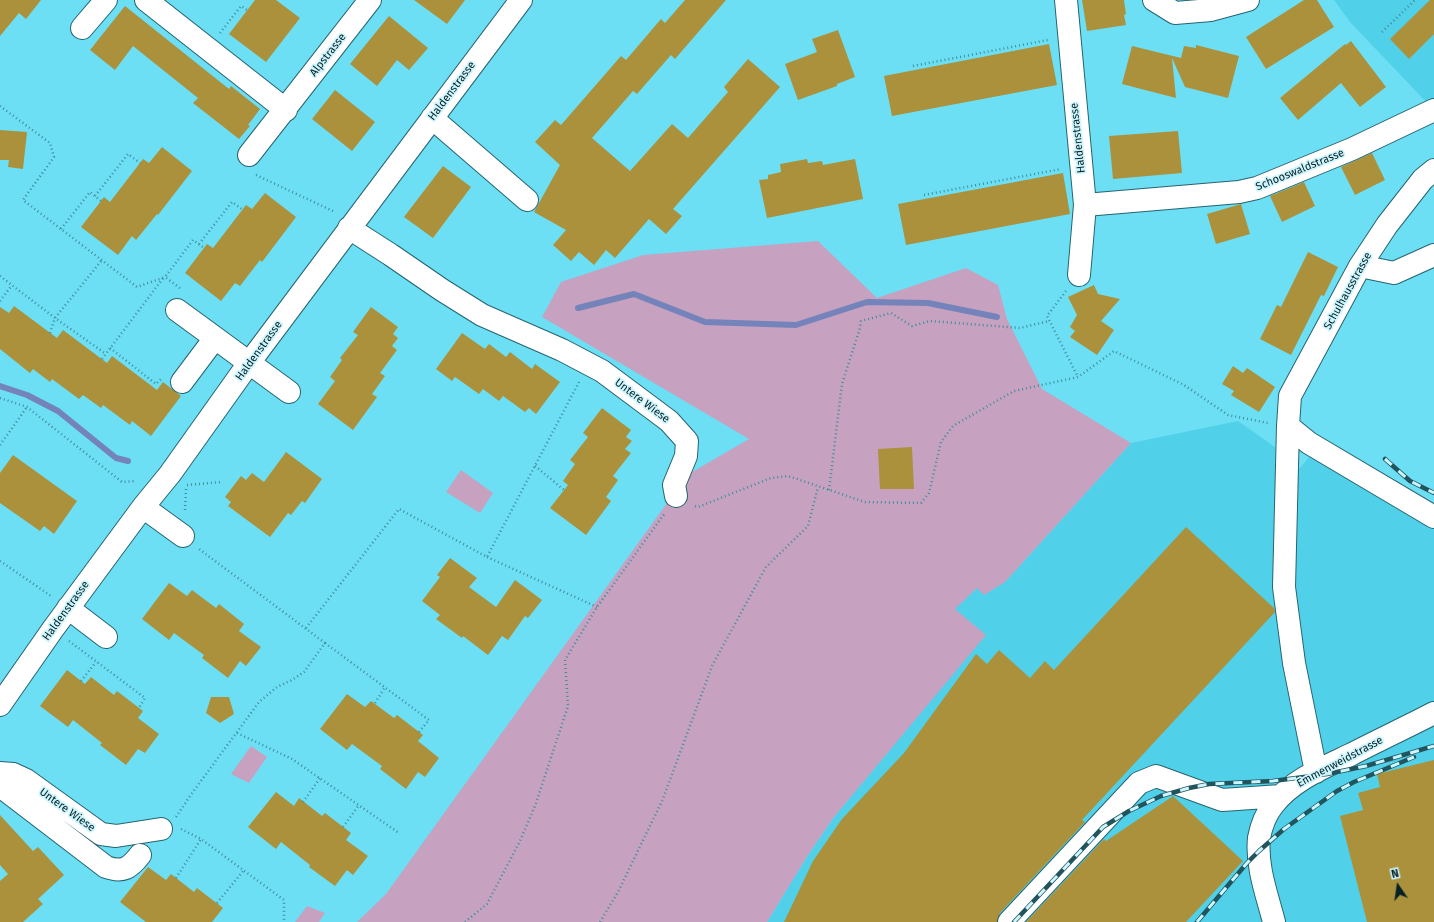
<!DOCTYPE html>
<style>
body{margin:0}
#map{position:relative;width:1434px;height:922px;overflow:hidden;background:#6cdff5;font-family:"Fira Sans",sans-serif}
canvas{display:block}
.north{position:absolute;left:1378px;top:866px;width:40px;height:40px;-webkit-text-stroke:3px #cdf5fd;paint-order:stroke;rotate:347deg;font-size:11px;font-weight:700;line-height:16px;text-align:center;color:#062024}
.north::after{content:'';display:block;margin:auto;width:14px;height:18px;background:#062024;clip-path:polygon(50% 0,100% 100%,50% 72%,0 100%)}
</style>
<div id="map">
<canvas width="1434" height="922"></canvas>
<div class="north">N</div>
</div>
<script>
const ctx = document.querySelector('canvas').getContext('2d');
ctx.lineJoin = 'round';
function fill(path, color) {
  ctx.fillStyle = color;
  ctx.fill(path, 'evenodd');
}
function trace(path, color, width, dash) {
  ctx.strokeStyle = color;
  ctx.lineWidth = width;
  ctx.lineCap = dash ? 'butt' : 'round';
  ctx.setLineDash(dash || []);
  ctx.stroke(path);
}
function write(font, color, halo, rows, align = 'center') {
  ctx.font = font + ' "Fira Sans",sans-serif';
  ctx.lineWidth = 3.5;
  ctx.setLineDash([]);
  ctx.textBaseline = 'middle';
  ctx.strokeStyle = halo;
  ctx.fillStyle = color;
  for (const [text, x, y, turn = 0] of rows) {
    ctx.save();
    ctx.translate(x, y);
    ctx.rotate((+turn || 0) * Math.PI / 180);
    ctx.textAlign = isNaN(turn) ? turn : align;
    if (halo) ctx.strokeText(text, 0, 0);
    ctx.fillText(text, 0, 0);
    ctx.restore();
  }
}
fill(new Path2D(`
 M1334,0H1434V106L1431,107L1350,22Z
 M1238,421L1275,447V469L1298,470L1311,455L1434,525V922H767L808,855L834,817L985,635L954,609L977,588L1005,582L1131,443Z`), '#50d1e9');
fill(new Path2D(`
 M818,241L877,298L966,268L998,285L1007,319L1042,389L1131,443L1005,582L984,595L977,588L955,609L986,635L834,817L808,855L767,922H357L386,894L687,475L749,439L542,317L561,282L643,255Z
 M461,470L493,493L480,513L446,492Z
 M251,746L267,757L249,783L231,774Z
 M307,906L325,913L319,922H295Z`), '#c6a1c0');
trace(new Path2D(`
 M578,308L634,294L705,322L796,325L867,302L928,303L997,317
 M0,386L27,395L58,411L116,458L128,461`), '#7483ba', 6);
fill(new Path2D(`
 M0,0H41L26,19L19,13L0,36Z
 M255,0H276L300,18L266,62L229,34Z
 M414,0H465L447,24Z
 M685,0H726L675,59L671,55L637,94L633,91L592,138L630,171L672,124L688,138L728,92L724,87L748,59L780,87L673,209L682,216L666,234L649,219L615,258L606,250L594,265L579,252L571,261L553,245L566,230L534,212L560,165L535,142L555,120L561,125L621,56L626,60L661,19L665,23Z
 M1082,0H1124L1126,14L1124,15L1126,25L1087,31Z
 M1304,0H1317L1334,27L1266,69L1246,37Z
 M1430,0H1434V34L1409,59L1390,39Z
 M125,6L229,89L231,86L260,109L248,125L250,126L239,139L193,103L198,98L133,46L115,70L90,50Z
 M389,16L428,48L409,70L397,60L377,86L350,64Z
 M838,30L855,77L837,84V86L798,100L785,64L817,52L812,39Z
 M1351,41L1386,87L1360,107L1341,83L1298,120L1280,98L1345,44L1346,45Z
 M1049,44L1057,85L892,116L884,76Z
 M1196,45L1239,56L1228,98L1185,87L1172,58L1176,98L1122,84L1132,46L1181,58L1184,46L1196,48Z
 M335,90L375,122L352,151L312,119Z
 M0,130L27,132L23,169L8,167L9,160H0Z
 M1178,131L1182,173L1113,179L1109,136Z
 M162,147L192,171L158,215L157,214L136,240L132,236L118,255L81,227L104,197L110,202L143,159L149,163Z
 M1372,153L1385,180L1355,195L1341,167Z
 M807,159L808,163L822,161L823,165L855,159L863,199L767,218L759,180L768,179V175L781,172L780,164Z
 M443,166L471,187L433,238L404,217Z
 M1063,173L1070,214L906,245L898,204Z
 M1304,182L1315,206L1282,222L1270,196Z
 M265,193L296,217L262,262L260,260L240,286L235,283L221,301L185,273L207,244L213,248L246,205L252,209Z
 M1241,204L1250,234L1216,244L1207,214Z
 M1308,252L1338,267L1324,296L1321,295L1291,355L1260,339L1277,305L1281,307Z
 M1094,285L1098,294L1120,299L1101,321L1114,330L1097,355L1070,337L1075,331L1070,327L1077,315L1068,297Z
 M14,306L57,338L63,330L107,363L112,356L157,390L163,382L181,396L151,436L132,421L130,425L103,405L101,408L83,395L79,399L52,379L50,382L33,369L30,373L0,349V307L9,313Z
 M371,307L398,327L393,334L398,338L392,346L397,350L380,373L385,376L372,394L377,397L353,430L318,404L335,381L330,377L342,360L340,358L358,335L353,332Z
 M462,333L485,349L489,344L506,357L510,352L532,369L535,364L560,382L536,414L529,408L525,412L503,396L499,401L483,389L479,394L455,377L452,381L436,369Z
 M1233,366L1243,373L1247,368L1275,387L1259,412L1231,395L1234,391L1222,384Z
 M602,408L631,430L626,437L632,441L625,449L631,453L613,476L618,480L606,497L611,501L586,535L550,508L568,485L563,481L575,464L570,460L588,437L583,433Z
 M912,447L914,489H880L878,449Z
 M286,452L322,479L305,503L302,501L291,515L288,513L270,537L228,506L231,502L225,497L241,476L246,480L252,473L264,482Z
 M13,455L77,501L54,534L44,526L40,531L0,503V473Z
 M1186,527L1274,608L1275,612L1082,820L1085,822L1000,913L997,922H784L813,861L842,819L904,753L976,654L987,664L999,650L1030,678L1045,661L1054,670Z
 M450,558L477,578L469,587L496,607L515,580L542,600L528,618L525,616L508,640L502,636L488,655L463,636L462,638L436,619L440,615L422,601L440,577L437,575Z
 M169,583L187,596L192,590L216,608L219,604L244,624L239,631L261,647L246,666L240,661L228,678L202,658L204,655L174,633L169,640L142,619Z
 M67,670L85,684L91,677L114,695L117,691L143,711L138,718L159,734L145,753L138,749L126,765L100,745L102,743L73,720L68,727L40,706Z
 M347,694L365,707L371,701L394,718L397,715L423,735L418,741L439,758L425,777L418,772L406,789L380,769L382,766L352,744L347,750L320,729Z
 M211,697H229L234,714L220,723L206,713Z
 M1434,760V922H1367L1340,816L1363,810L1358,793L1380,787L1377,774Z
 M276,792L294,806L299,798L322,816L325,813L351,833L346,840L368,856L353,875L347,870L335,886L309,867L310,865L281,842L276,849L248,827Z
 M1173,796L1243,861L1186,922H1026L1104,839L1106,841Z
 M0,815L33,851L38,847L64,875L38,899L43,904L23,922H0V881L8,874L0,865Z
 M148,867L166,880L171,874L194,892L197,888L223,908L212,922H146L120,902Z`), '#ab913c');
const minor = new Path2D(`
 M146,0L286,110
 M1066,0L1085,205L1079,275
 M1154,0L1175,13L1211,10L1248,0
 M82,28L106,0
 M432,118L527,200
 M249,155L370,0
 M1085,205L1239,192L1257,188L1352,149L1434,110
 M349,228L391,255L442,290L482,315L562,350L602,371L669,421L687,441L686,456L674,485L676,496
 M1360,266L1394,273L1434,255
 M177,310L289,392
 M182,382L215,338
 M1288,426L1309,443L1434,517
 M143,507L183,536
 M68,608L106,637
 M0,705L53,629L143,507L170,474L249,363L362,212L521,0
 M1316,772L1294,663L1284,587L1288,426L1290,396L1360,266L1387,225L1423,179L1434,170
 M0,773L13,774L26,780L101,834L116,836L161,829
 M0,786L106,867C123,873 130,868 140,855
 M1009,922L1139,783L1156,776L1222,800L1281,796
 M1274,922C1267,895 1256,866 1259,838C1261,827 1266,814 1273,805C1292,780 1325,767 1352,754C1379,740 1407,727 1434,713`);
trace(minor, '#26646f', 24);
trace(new Path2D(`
 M1382,32L1415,0
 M220,33L241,6L247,10
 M913,66L1048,40
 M0,106L50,143L54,157L23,200L137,287L165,277
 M256,175L335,212
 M924,195L1061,169
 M95,196L128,154L140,163
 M61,229L90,192L101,201
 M199,244L232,202L243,210
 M0,276L55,318L106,354
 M180,288L165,277L193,240L204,248
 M1066,291L1047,316L1078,377
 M0,301L12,285
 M50,333L55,318L102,260
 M110,348L156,384L162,378
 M102,359L164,277
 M0,398L27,407L122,482L136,481
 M0,445L27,407
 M535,466L564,490
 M187,485L222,482
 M829,490L842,384L860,328L861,321L891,313L912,326L930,321L1020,328L1049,321
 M695,506L698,507L771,478L788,476L865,502L921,503L929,493L941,442L953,426L1014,391L1078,377L1114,351L1184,385L1228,415L1268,423
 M185,510L186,489
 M487,557L597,607
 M0,561L51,596
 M306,628L399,509L487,557L579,382
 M69,641L145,698L139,708
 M325,643L429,720L419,732
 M81,681L96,662
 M375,703L385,687
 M237,733L292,759L399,833
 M303,802L320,778
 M176,817L190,796L259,702L277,687L292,680L304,672L325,643L199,549
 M343,827L359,805
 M181,829L201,839L284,900V922
 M176,878L201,839
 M217,903L244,870
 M465,922L487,904L520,841L535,806L568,706L565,660L597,607L665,513
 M600,922L618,892L663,799L712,666L766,567L808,526L818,487`), '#408d9b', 2.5, [1, 3]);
trace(minor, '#fff', 22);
const rail = new Path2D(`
 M1385,459L1410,481L1434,493
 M1014,922L1103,827L1129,811L1161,796L1189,788L1209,784L1273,781L1327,774L1366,766L1434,746
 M1197,922L1247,863L1259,851L1284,829L1337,791L1354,782L1414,757`);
trace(rail, '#22545d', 4.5);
trace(rail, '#cdf5fd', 3, [9]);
write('11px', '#062024', '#cdf5fd', [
 ["Alpstrasse",328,55,-52],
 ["Haldenstrasse",452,91,-53],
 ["Haldenstrasse",1078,138,-96],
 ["Schooswaldstrasse",1300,170,-22],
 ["Schulhausstrasse",1348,291,-61],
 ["Haldenstrasse",259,351,-54],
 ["Untere Wiese",642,401,37],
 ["Haldenstrasse",66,611,-54],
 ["Emmenweidstrasse",1340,762,-28],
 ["Untere Wiese",67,810,36]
]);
</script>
